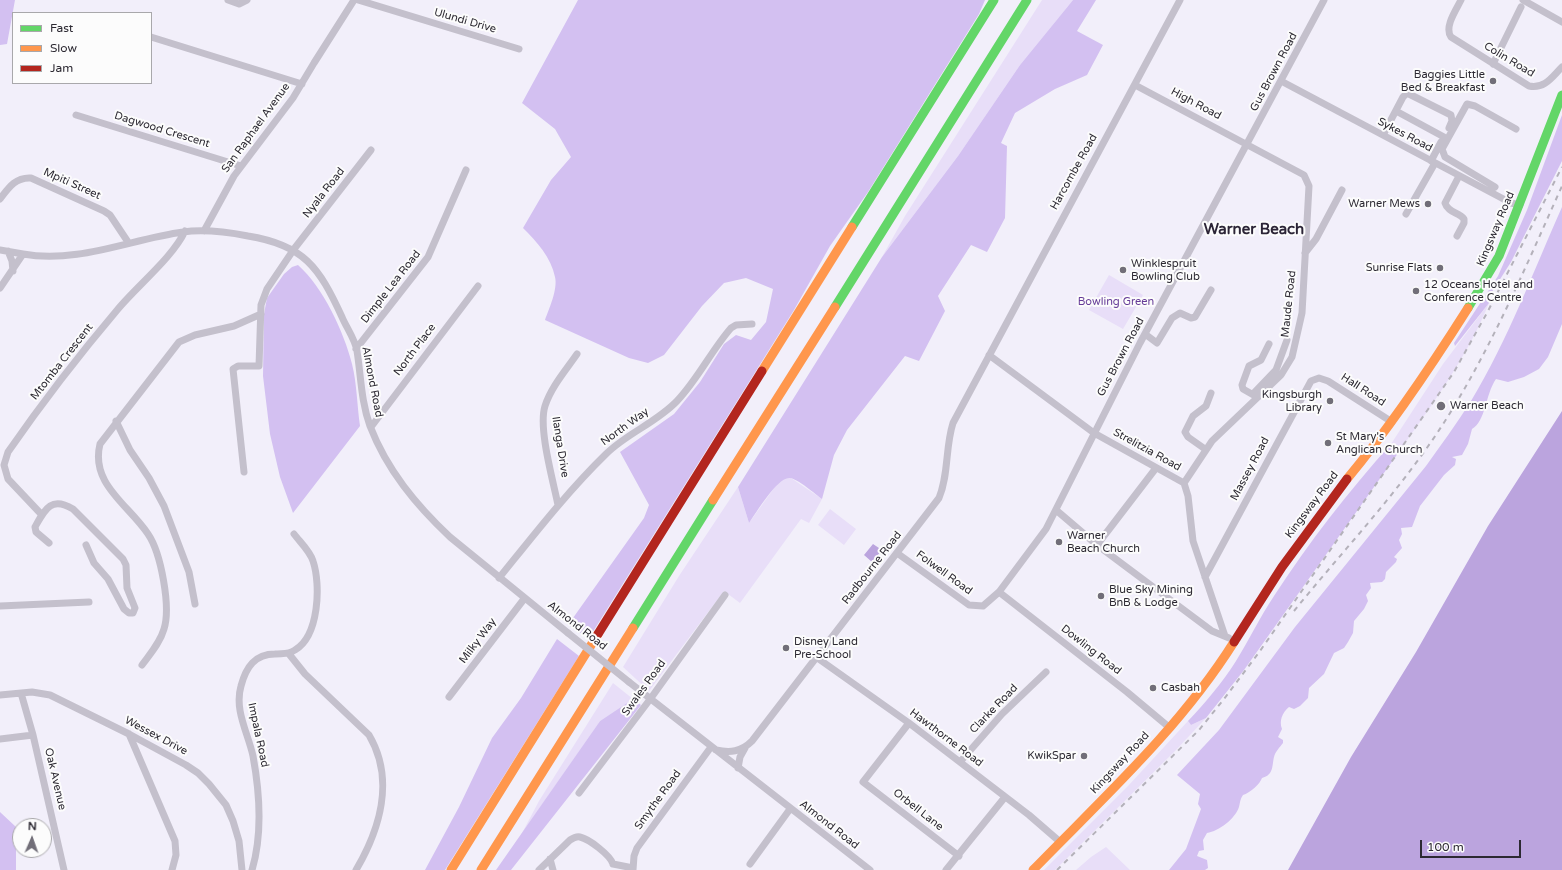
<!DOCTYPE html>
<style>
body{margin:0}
#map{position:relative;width:1562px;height:870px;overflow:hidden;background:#f2effa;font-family:"Varela Round",sans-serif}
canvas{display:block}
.legend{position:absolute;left:12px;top:12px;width:140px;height:72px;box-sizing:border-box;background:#fcfcfc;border:1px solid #a9a8ab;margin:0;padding:5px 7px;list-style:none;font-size:12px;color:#2c2932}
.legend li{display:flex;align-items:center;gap:8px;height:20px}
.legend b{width:20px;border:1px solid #a9a8ab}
.north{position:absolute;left:12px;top:818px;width:40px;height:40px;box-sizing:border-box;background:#fcfcfc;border:1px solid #a9a8ab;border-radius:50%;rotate:2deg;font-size:11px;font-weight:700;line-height:16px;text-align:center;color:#2c2932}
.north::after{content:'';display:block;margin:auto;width:14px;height:18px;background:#716e78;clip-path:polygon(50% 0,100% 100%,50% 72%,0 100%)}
.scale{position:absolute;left:1420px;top:840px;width:101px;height:18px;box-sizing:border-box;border:2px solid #2c2932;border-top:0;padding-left:5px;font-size:12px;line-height:14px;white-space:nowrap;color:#2c2932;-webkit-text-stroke:3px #fcfcfc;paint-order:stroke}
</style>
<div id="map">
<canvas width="1562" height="870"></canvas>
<ul class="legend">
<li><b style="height:5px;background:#63d668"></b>Fast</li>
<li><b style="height:5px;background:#ff974d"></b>Slow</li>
<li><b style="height:5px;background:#b3261e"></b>Jam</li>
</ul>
<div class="north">N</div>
<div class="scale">100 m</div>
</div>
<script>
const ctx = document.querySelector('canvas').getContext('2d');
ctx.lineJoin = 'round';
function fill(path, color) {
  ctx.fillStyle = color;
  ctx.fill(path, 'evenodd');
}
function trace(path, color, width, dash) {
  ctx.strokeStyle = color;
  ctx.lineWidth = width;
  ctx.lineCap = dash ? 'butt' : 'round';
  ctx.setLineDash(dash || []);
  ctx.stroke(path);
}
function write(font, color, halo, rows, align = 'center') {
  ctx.font = font + ' "Varela Round",sans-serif';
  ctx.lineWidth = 4;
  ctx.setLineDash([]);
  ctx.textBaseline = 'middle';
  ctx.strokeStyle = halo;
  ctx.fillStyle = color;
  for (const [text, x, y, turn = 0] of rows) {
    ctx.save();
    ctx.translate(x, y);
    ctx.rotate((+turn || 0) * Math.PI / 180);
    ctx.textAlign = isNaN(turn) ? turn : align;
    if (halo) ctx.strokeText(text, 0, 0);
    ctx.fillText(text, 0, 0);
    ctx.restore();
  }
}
fill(new Path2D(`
 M1042,0H1073L1020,65L958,156L882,257L905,216Z
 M1109,275L1143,295L1123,329L1089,310Z
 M1489,303C1468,356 1433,403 1401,449L1391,444L1443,364Z
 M784,478H791L822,499L809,523L801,519L740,603L724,591L649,691L623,667L679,576L738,487L749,523L777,484Z
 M830,509L856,529L844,545L818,525Z
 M613,683L633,699L600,721L521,835L539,801Z
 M1206,718L1176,750L1055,870H1044L1128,786L1188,721L1191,725Z
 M1106,847L1130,870H1076L1091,857Z`), '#e8def8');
fill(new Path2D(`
 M0,0H15L7,44L0,45Z
 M578,0H985L979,14L868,192L830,246L794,310L589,638L568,625L644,518L649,505L620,452L674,414L700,382L724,344L736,335L751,340L766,322L773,289L746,278L724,283L702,306L664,355L648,363L629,358L545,320C549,309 558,289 555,277C551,257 537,242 523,228L551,180L571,157L555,129L522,103Z
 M1073,0H1096L1077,31L1103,45L1087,75L1055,89L1015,113L1001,143L1007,146L1005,218L987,252L971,245L938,296L945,311L919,361L905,356L847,430L834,455L822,499C815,494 798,479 790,478C778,476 756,513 749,523L738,487L882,257L958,156L1020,65Z
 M1562,115V161L1511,262L1490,295L1489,303L1455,346L1454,343L1498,276L1527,210Z
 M1562,207V324L1548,357L1539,369L1524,377L1508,382L1496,379C1485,395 1486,421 1472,429L1468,444L1462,455L1452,457L1456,459L1455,465L1444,475L1420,506L1412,527L1401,528L1402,534L1399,540L1402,548L1394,557L1397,559L1396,562L1386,572L1385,579L1382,582L1370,583L1371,588L1366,595L1368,601L1364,609L1354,621L1353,633L1348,642L1344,648L1334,653L1324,674L1309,688L1308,698L1300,706L1294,709L1289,707C1282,713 1279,721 1282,729L1278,737L1283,740V743C1280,747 1275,752 1274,757C1272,765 1274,775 1262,778C1260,784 1250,793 1243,795C1240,799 1240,803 1239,807C1235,819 1219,831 1207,833L1203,840L1204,850L1199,851L1197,856L1207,860L1208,868L1205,870H1169L1186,849L1201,809L1198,804L1200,794L1177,775L1219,730L1295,627L1426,466C1441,445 1457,423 1471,401C1508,340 1533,272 1562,207Z
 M298,265C323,287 344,332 352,364C357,384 357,406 360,426L293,513L280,477L270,434L263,376L264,314L267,298L284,274L292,267Z
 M1391,444L1401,449L1244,670L1206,718L1191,725L1188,721C1205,703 1222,683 1236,661C1249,640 1260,617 1274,596C1309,542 1348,492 1391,444Z
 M557,639L579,656L445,870H425L459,807L492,738L521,698Z
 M633,699L641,705L511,870H496L600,721Z
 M0,812L16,827V870H0Z`), '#d3c0f1');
fill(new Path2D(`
 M1562,411V870H1288L1351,757L1416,652L1488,526Z
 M873,544L882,550L872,562L864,555Z`), '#bba4de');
trace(new Path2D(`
 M228,0L239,4L247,0
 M358,0L519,49
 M1461,0C1456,10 1444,27 1451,37L1529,86C1545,89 1552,77 1562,67
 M1523,0L1562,22
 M151,37L302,84
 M1493,64L1521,7
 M1281,81L1511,203L1520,205
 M1135,85L1304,175L1309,186L1302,313L1292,357L1281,375L1212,441L1184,483
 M1396,111L1444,137
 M76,115L241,166
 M1383,135L1403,97L1407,93L1451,115L1452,121L1449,128
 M1431,161L1441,142
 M1495,187L1445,157L1442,149L1467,104L1475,106L1516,129
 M0,199C9,187 16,177 31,178L104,211L110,215L128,242
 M1406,214L1435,163
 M204,231L234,176L293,98L314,63L354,0
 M1457,236L1464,223V219C1459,212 1448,213 1445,203L1459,176
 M0,250L23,254
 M8,251L12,261L13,271
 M1305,253L1316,239L1342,190
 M0,288L23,254C77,264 131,239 183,232C204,229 227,232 248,236C304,245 319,267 342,317C346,327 355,339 357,351C361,376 361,401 370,426C387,470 416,505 450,537L568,633
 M1145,334L1157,343L1172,318L1180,313L1191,318L1195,317L1211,290
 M356,349L428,257L466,170
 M989,355L1094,433L1184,483L1188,496L1193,541L1225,636
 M1253,394L1276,370L1287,340
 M1257,397L1243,389L1242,385L1249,366L1261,360L1269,344
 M116,421L130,450L149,478L164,506L189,572L195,604
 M371,427L478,286
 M1205,449L1188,437L1185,432L1193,416L1206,406L1211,393
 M244,472L233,369L238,366H259L261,305L267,289L294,249L371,150
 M558,505C553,480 538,428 545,406C551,387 566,370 577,354
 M1056,510L1097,545L1212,631L1229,638
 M42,515L8,479L4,465L8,452C42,403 79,355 118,309C137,286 173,257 185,231
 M49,543L36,532L35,527C45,509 51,496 73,509L123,559L126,565L127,588L135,608L133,613H129L124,609L108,579L94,563L86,545
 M1097,545L1156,468
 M897,553L969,605L983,606L999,592L1046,529L1140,343L1324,0
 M1205,577L1311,381L1319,378L1328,381L1392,422
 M499,578C533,536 567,492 606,454C627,433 656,423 677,401C698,379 711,351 731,328L736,325L752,324
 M999,592L1127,692L1170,728
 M0,606L89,602
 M289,654L305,674L369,735C395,779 380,829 356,870
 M816,657L909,723L1029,815L1059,841
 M142,665C150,654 160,643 164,629C171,607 161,553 148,534C129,505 90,484 100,444L179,342L195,335L234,326L261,314
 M629,682L870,870
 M21,693L33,735L64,870
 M0,695L32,692L50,695L129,734L186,765L198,773L209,784L226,805L233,821L239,841L242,870
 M449,697L524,599
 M909,723L863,782L959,856
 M129,734L175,841L176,855L172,870
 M0,739L33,735
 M716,750C730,753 741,752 752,741L939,498C949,474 945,448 953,423L1180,0
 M960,762L1002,714L1046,672
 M738,768L740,757L745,748
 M579,793L651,698L725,595
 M550,859L553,870
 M613,864L633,868
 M750,864L790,809
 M252,870C263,833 260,794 253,756C248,733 234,710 241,686C246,667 255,654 275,654C282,653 288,655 295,650C319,636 321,585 313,561C310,551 300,542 294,534
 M539,870L570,840C573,838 576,836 580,837C589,839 610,855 613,864
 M633,870L634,856L637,848L711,747
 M946,870L1005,797`), '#c4c0cc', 7);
trace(new Path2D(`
 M852,227L994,0
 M835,307L1027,0
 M1468,308L1499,256L1562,95
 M633,628L713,500`), '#63d668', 9);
trace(new Path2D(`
 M762,371L852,227
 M1347,479C1392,425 1430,368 1468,308
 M713,500L835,307
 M451,870L598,634
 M481,870L633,628
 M1033,870C1103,798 1180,728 1234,642`), '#ff974d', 9);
trace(new Path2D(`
 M598,634L762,371
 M1234,642L1282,567L1347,479`), '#b3261e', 9);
trace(new Path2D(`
 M1294,611C1345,548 1401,490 1445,421C1492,347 1526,266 1562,186
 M1057,870L1199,730L1224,699L1260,651L1454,372L1488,311L1562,167`), '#b4b1ba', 2, [5, 5]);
trace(new Path2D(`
 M568,633L629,682`), '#c4c0cc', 7);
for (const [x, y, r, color] of [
 [1493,81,4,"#716e78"],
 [1428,204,4,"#716e78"],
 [1440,268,4,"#716e78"],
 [1123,270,4,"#716e78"],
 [1416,291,4,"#716e78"],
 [1330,401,4,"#716e78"],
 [1441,406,5,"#716e78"],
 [1328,443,4,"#716e78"],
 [1059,542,4,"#716e78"],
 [1101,596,4,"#716e78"],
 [786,648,4,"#716e78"],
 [1153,688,4,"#716e78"],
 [1084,756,4,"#716e78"]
]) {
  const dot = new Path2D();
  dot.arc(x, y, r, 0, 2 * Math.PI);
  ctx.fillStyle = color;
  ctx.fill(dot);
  trace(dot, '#fcfcfc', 1.5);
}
write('11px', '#2c2932', '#fcfcfc', [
 ["Ulundi Drive",465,21,16],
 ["Colin Road",1509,60,31],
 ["Gus Brown Road",1274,72,-62],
 ["High Road",1196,104,28],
 ["San Raphael Avenue",256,128,-54],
 ["Dagwood Crescent",162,130,17],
 ["Sykes Road",1405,135,28],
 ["Harcombe Road",1074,172,-61],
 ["Mpiti Street",72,184,24],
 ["Nyala Road",324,193,-52],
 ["Kingsway Road",1496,229,-67],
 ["Dimple Lea Road",391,287,-52],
 ["Maude Road",1289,304,-84],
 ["North Place",415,350,-53],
 ["Gus Brown Road",1121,357,-62],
 ["Mtomba Crescent",62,362,-52],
 ["Almond Road",372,382,79],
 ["Hall Road",1363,390,33],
 ["North Way",625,427,-36],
 ["Ilanga Drive",560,447,81],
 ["Strelitzia Road",1147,450,29],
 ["Massey Road",1250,469,-62],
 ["Kingsway Road",1312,505,-53],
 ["Radbourne Road",872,568,-52],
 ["Folwell Road",944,573,36],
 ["Almond Road",577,626,38],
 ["Milky Way",478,641,-53],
 ["Dowling Road",1091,650,38],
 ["Swales Road",644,688,-54],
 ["Clarke Road",994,709,-46],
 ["Impala Road",258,735,78],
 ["Wessex Drive",156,736,28],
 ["Hawthorne Road",946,738,37],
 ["Kingsway Road",1120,763,-47],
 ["Oak Avenue",55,779,77],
 ["Smythe Road",658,800,-54],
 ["Orbell Lane",918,810,38],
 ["Almond Road",829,825,38]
]);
write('11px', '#2c2932', '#fcfcfc', [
 ["Baggies Little",1485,75,"right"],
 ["Bed & Breakfast",1485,88,"right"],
 ["Warner Mews",1420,204,"right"],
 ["Winklespruit",1131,264],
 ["Bowling Club",1131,277],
 ["Sunrise Flats",1432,268,"right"],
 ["12 Oceans Hotel and",1424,285],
 ["Conference Centre",1424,298],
 ["Kingsburgh",1322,395,"right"],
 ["Library",1322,408,"right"],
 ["Warner Beach",1450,406],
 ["St Mary's",1336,437],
 ["Anglican Church",1336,450],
 ["Warner",1067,536],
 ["Beach Church",1067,549],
 ["Blue Sky Mining",1109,590],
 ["BnB & Lodge",1109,603],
 ["Disney Land",794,642],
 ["Pre-School",794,655],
 ["Casbah",1161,688],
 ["KwikSpar",1076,756,"right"]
], 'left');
write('11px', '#653b97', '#fcfcfc', [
 ["Bowling Green",1116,302]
]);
write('bold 15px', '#2c2537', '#fcfcfc', [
 ["Warner Beach",1254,230]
]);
</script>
